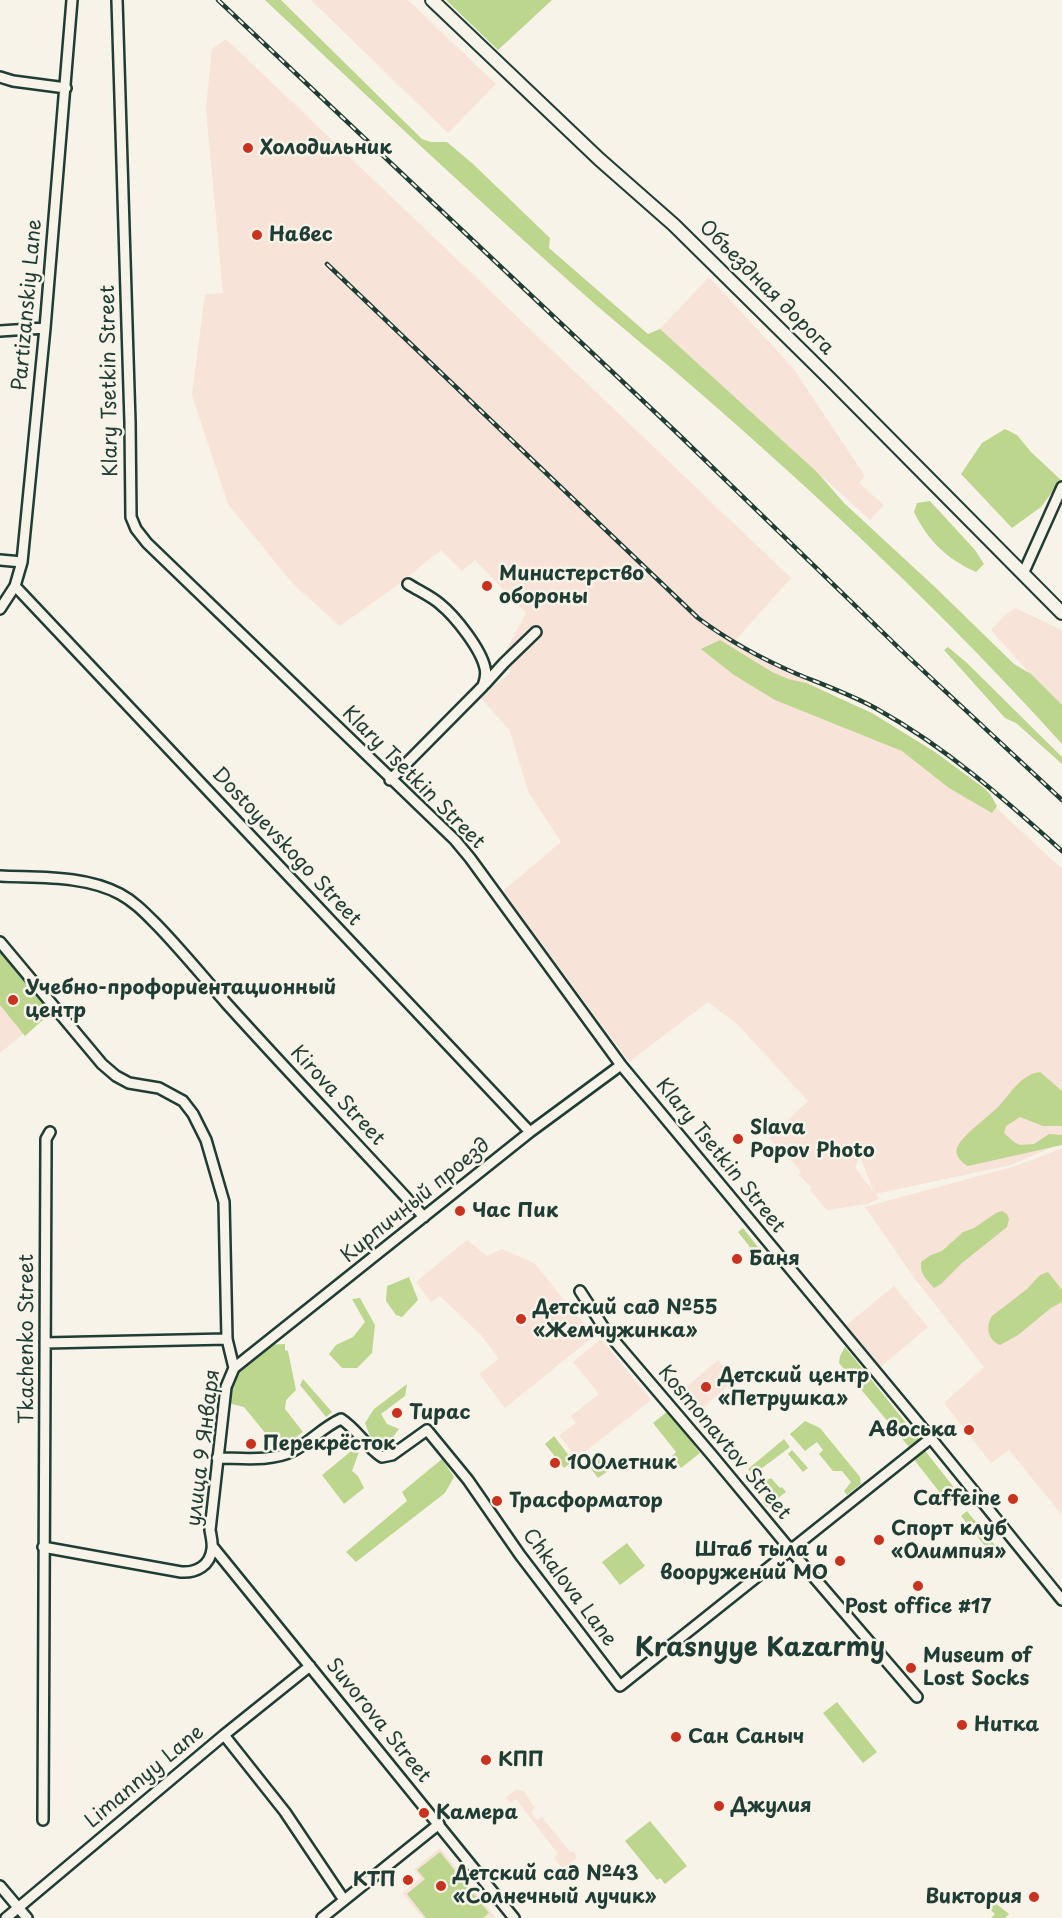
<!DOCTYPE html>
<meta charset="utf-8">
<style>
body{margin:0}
canvas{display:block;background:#f7f3e8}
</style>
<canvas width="1062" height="1918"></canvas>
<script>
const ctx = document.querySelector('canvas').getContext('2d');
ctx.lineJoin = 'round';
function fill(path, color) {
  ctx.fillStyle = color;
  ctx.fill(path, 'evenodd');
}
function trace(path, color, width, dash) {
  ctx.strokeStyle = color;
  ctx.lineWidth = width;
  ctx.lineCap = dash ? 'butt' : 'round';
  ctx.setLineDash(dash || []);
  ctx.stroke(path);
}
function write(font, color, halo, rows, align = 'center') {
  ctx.font = font + ' "Playpen Sans",sans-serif';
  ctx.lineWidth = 5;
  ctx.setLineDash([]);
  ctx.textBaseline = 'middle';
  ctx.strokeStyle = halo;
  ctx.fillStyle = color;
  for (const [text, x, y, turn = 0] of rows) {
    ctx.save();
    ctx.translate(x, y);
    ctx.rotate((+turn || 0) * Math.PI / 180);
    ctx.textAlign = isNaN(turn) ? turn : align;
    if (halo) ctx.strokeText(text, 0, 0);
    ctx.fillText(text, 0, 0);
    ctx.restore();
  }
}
fill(new Path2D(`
 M311,0H408L496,84L448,133Z
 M226,39L791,578L733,643L852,705L993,805L1062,869V1143L1011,1165L875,1194L879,1199L867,1204L827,1210L810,1190L812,1188L799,1175L801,1171L769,1138L808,1101L737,1024L708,1002L629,1062L503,891L561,842L528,791L510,731L480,697L511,672L501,660L526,613L475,560L462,571L441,550L396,586L340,626L293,584L228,504L192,395L205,294L223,293L206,109L212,49ZM859,1157H860L874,1192L855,1168Z
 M709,277L793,368L865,476L859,483L884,505L870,520L660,329Z
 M1015,608L1062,630V710L991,630L1005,615Z
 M0,970L41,1019L0,1053Z
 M1062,1148V1515L1009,1450L991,1463L944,1403L984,1367L915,1279L865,1207L1019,1165Z
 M467,1240L487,1256L502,1249L534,1263L594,1336L505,1408L479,1374L499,1359L481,1335L440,1296L431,1302L416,1282Z
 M894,1286L928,1327L879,1368L844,1327Z
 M601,1339L651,1400L577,1458L559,1435L576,1423L571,1416L599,1394L573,1362Z
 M718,1360L735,1380L694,1415L677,1395Z
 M515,1790H523L535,1808L531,1812L537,1820L542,1817L570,1852L573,1851L577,1857L563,1869L554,1858L558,1854L516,1799L510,1803L506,1797Z
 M440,1848L496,1918H423L402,1893L421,1878L414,1869Z`), '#f7e3d7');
fill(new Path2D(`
 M265,0H281L422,139L431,142H447L473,164L550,238L549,248L648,334L660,329L817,472L844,503L936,588L1014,664L1031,674L1062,705V744C948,617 821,498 692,386C660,358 627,332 596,305C483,205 374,103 265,0Z
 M446,0H552L498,50Z
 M1005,429L1017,435L1031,452L1061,480L1041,507L1012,528L961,474L982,443Z
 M930,501L975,550L984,564L976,572C947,559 928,541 914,512L917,503Z
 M720,640L772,672L788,679L806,683L872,713L935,752L984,788L990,794L997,806L992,813L949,788L902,751L775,700L734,675L701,649Z
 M948,647L967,663L1062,757V764L1016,723L1005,718L944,650Z
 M0,947L47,1004L46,1017L25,1036L0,1005Z
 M1040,1072L1062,1091V1126H1043L1020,1117L1006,1126L1004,1133L1014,1142L1020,1145L1034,1144L1049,1134L1062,1135V1145L968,1166C963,1164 954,1155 957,1148C961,1136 988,1117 997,1108C1005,1100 1011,1090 1019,1083C1025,1077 1032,1073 1040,1072Z
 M1002,1211L1007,1214L1009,1219L1007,1227L962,1263L941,1284L934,1288C926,1279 920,1274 921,1262L931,1255L942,1251L963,1232L974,1228L996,1213Z
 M743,1228L769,1261L764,1265L738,1232Z
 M1048,1272L1062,1290V1302L1051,1308L1018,1335L1000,1345C988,1340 985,1327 992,1316L1027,1289L1040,1275Z
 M409,1277L418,1300L402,1317L396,1315L386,1301L387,1286Z
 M360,1298L375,1325L372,1353L357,1368H342L329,1354L336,1345L353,1337L365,1322L352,1299Z
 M285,1344V1350L288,1351L296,1390L286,1400L285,1409L303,1432L279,1450L244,1407L228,1403L231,1387L238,1369L265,1345Z
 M845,1347L919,1439L909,1447L839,1363L840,1356Z
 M303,1379L332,1412L326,1417L300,1385Z
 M407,1384L405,1396L381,1414L387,1424L399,1429L390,1441L373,1444L365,1423L374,1409Z
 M668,1411L700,1453L681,1468L672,1456L676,1452L653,1423Z
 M805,1421L820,1428L860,1477L861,1484L847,1495L844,1491L851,1482L842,1471H833L819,1454L823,1450L817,1442L805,1451L790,1434Z
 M554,1436L573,1461L564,1468L545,1444Z
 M784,1439L790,1447L757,1472L765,1481L771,1478L780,1488L782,1487L786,1492L767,1507L763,1503L771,1497L748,1469Z
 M355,1448L359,1452L352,1471L358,1476L364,1488L344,1504L322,1475Z
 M923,1448L959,1494L948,1503L912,1457Z
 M792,1450L808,1468L803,1472L788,1454Z
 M605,1455L614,1467L598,1478L589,1466Z
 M442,1459L454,1477L445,1493L356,1562L346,1552L407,1501L402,1492Z
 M967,1511L1003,1555L996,1560L961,1516Z
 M627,1543L645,1566L620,1585L602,1562Z
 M837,1702L877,1752L863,1763L823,1713Z
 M650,1821L687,1866L665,1884L660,1878L657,1880L625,1841Z
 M440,1852L489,1913L483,1918H426L407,1894L425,1879L417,1870Z
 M989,1898L1009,1914L1005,1918H991L995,1914L986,1906Z`), '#bcd68e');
const minor = new Path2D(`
 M117,0L130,422L131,517L136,529L147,543L455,840L470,858L621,1065L925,1431L1062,1600
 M0,77L13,81L66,88
 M0,331L45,328
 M0,560L22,562
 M1023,574L1062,487
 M15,586L530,1132
 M0,609L15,586L22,562L45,328L72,0
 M485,684L504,663L536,632
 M390,780L483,686C485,680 487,675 485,668C481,649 455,616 440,604C431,596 419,591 408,584
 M0,876C40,878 84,875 120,894C135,902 146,914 158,926C182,951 204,978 227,1004C292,1076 359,1146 424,1217
 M0,942L102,1064L116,1076L129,1083L159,1088L183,1101L193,1114L206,1140L224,1202L227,1339L234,1368L226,1387L210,1530C211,1536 213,1543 212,1549C210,1566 196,1573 181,1572L43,1547
 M580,1291L606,1331L711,1454L799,1560L917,1697
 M45,1343L227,1339
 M234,1368L530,1132L621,1065
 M217,1458C242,1458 271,1462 293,1451C310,1442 323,1427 341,1419C357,1429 366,1447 382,1457L392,1455L427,1430L468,1480L520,1555L620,1686L931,1438
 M213,1547L514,1918
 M224,1735L285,1812L344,1900
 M43,1820L46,1146V1139L50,1132
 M0,1886L27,1918
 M6,1918L224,1735L310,1666
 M322,1918L439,1824`);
const major = new Path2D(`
 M432,0L599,159L674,225L832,381L1062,613`);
trace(minor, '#1f3d34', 14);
trace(major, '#1f3d34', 16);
trace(minor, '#f7f3e8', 9);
trace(major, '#f7f3e8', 12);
const rail = new Path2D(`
 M218,0L675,431L901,650L1062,800
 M327,264L698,618C729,641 762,659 797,674C824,685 852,695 877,709C947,748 1003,798 1062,851`);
trace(rail, '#1f3d34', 4.5);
trace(rail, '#f7f3e8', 2, [7]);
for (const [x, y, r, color] of [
 [248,148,6,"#c8321e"],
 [257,235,6,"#c8321e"],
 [487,586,6,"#c8321e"],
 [13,1000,6,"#c8321e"],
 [738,1139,6,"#c8321e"],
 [460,1211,6,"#c8321e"],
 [737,1259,6,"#c8321e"],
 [521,1319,6,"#c8321e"],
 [706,1387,6,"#c8321e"],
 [397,1413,6,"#c8321e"],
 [969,1430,6,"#c8321e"],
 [251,1444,6,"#c8321e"],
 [555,1463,6,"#c8321e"],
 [1013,1499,6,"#c8321e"],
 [497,1501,6,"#c8321e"],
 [879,1540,6,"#c8321e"],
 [840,1561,6,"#c8321e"],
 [918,1586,6,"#c8321e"],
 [911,1668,6,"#c8321e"],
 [962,1725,6,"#c8321e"],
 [676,1737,6,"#c8321e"],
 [486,1760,6,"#c8321e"],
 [719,1806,6,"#c8321e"],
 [424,1813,6,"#c8321e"],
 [408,1880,6,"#c8321e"],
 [441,1886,6,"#c8321e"],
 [1034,1897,6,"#c8321e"]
]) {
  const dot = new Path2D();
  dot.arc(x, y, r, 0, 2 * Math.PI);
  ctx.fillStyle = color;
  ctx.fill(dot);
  trace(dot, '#f7f3e8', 2);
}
write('bold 20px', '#1f3d34', '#f7f3e8', [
 ["Холодильник",260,148],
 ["Навес",269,235],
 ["Министерство",499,574],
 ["обороны",499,597],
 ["Учебно-профориентационный",25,988],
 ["центр",25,1011],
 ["Slava",750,1128],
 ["Popov Photo",750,1151],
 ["Час Пик",472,1211],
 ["Баня",749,1259],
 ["Детский сад №55",533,1308],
 ["«Жемчужинка»",533,1331],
 ["Детский центр",718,1376],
 ["«Петрушка»",718,1399],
 ["Тирас",409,1413],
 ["Авоська",957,1430,"right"],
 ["Перекрёсток",263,1444],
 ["100летник",567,1463],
 ["Caffeine",1001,1499,"right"],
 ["Трасформатор",509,1501],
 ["Спорт клуб",891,1529],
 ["«Олимпия»",891,1552],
 ["Штаб тыла и",828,1550,"right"],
 ["вооружений МО",828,1573,"right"],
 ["Post office #17",918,1607,"center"],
 ["Museum of",923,1656],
 ["Lost Socks",923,1679],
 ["Нитка",974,1725],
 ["Сан Саныч",688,1737],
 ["КПП",498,1760],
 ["Джулия",731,1806],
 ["Камера",436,1813],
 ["Детский сад №43",453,1874],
 ["«Солнечный лучик»",453,1897],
 ["КТП",396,1880,"right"],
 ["Виктория",1022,1897,"right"]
], 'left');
write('20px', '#1f3d34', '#f7f3e8', [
 ["Объездная дорога",766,288,45],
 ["Partizanskiy Lane",28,305,-85],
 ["Klary Tsetkin Street",110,381,-91],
 ["Klary Tsetkin Street",413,778,45],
 ["Dostoyevskogo Street",286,847,47],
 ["Kirova Street",337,1096,47],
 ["Klary Tsetkin Street",720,1156,51],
 ["Кирпичный проезд",416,1201,-39],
 ["Tkachenko Street",27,1339,-90],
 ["Kosmonavtov Street",724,1443,50],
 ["улица 9 Января",204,1448,-83],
 ["Chkalova Lane",569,1588,53],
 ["Suvorova Street",378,1721,51],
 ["Limannyy Lane",145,1777,-40]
]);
write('bold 26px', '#1f3d34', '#f7f3e8', [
 ["Krasnyye Kazarmy",760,1649]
]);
</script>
